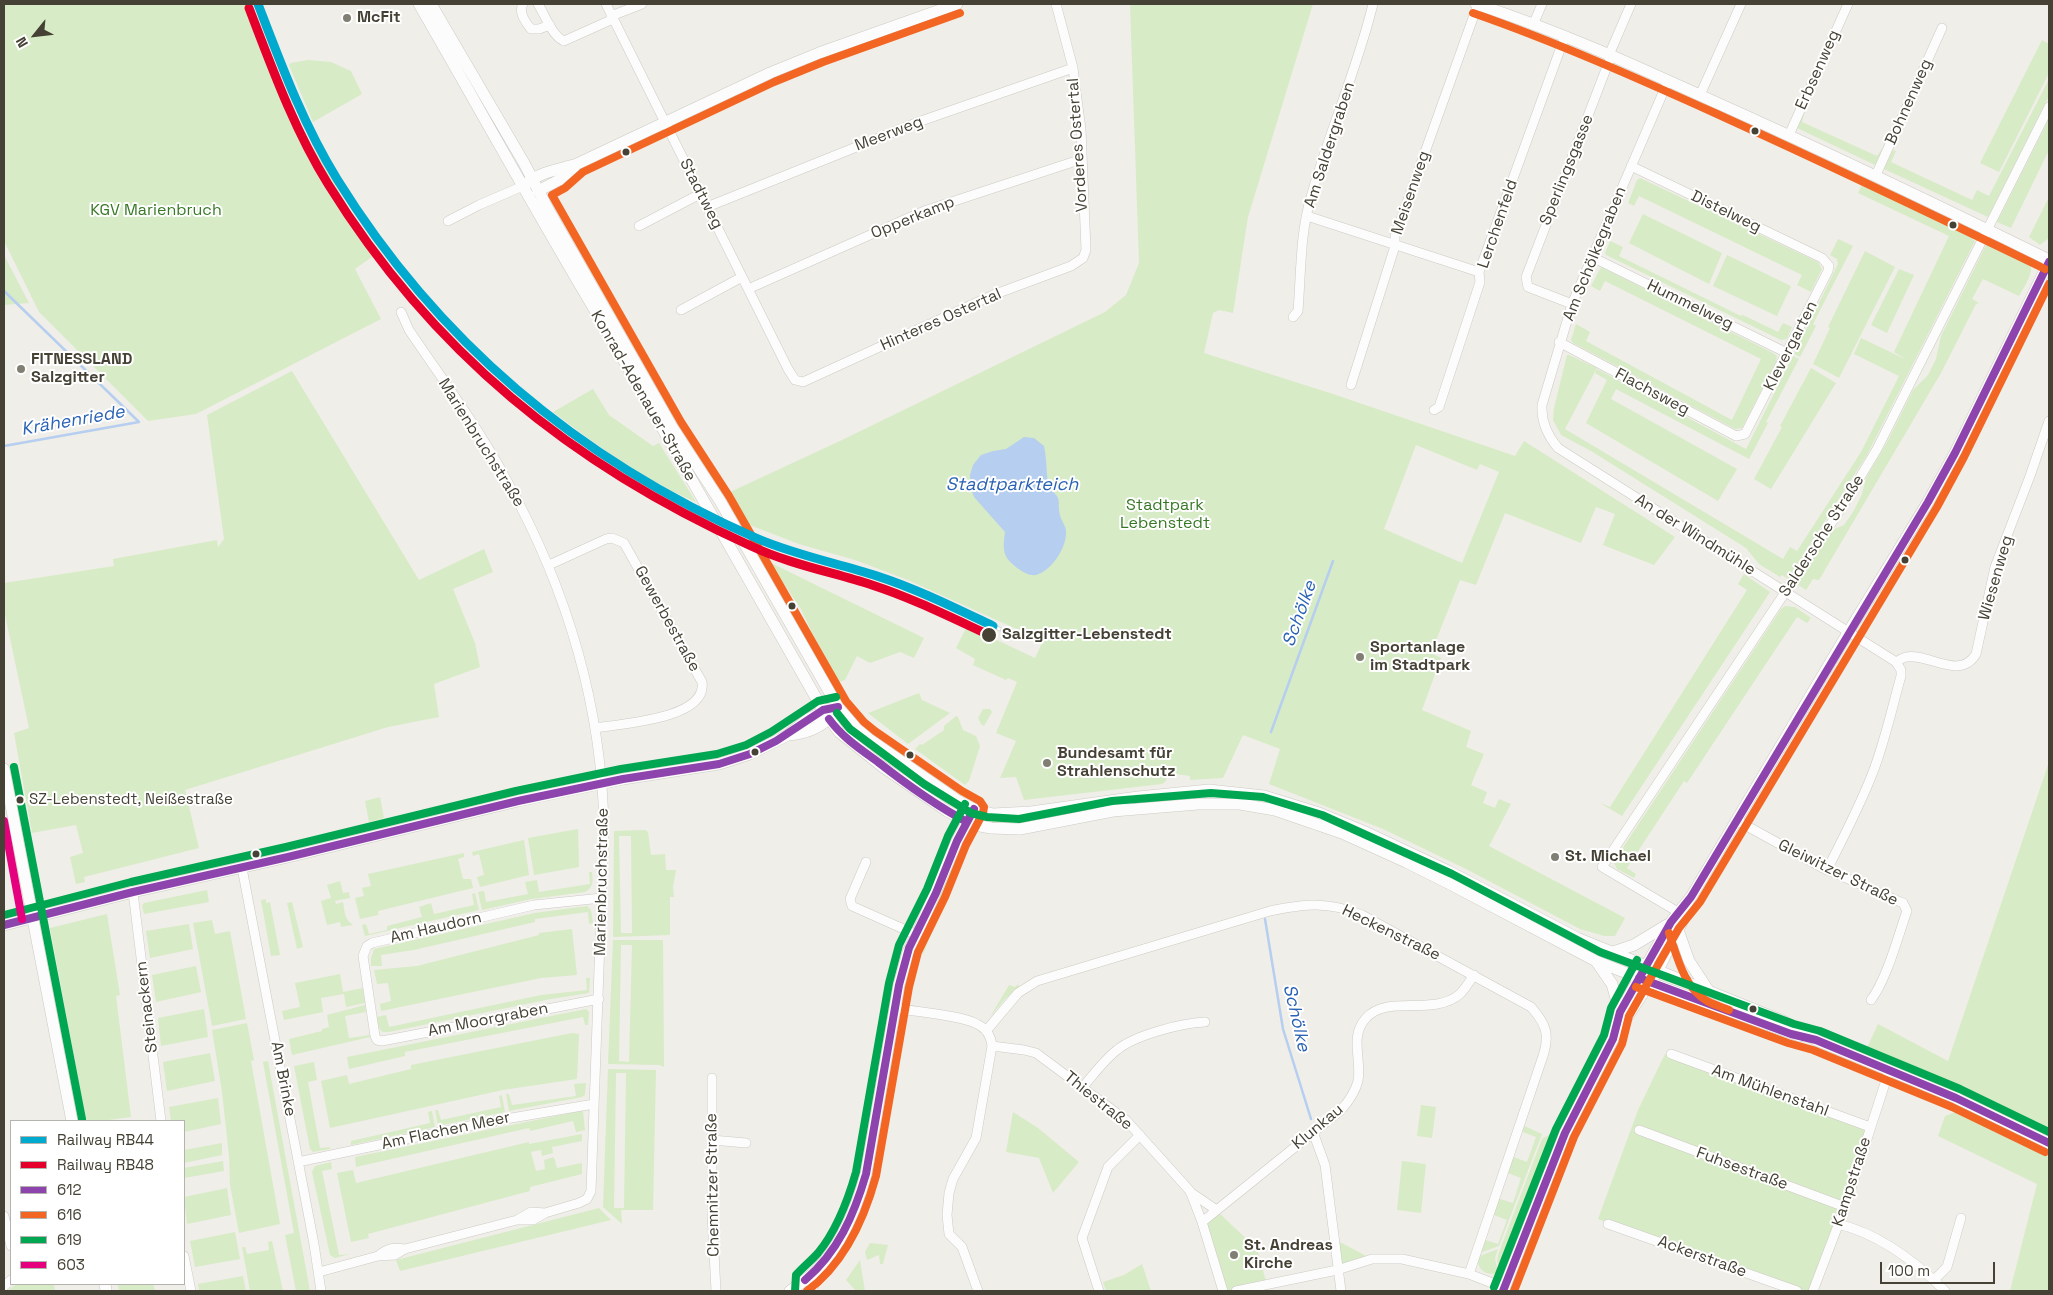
<!DOCTYPE html>
<meta charset="utf-8">
<style>
body{margin:0}
#map{position:relative;width:2053px;height:1295px;overflow:hidden;background:#f0eee8;font-family:"Space Grotesk",sans-serif}
canvas{display:block}
.frame{position:absolute;inset:0;border:5px solid #454134;pointer-events:none}
.legend{position:absolute;left:10px;top:1120px;width:175px;height:165px;box-sizing:border-box;background:#fff;border:1px solid #b5b3ae;margin:0;padding:6px 9px;list-style:none;font-size:15px;color:#454134}
.legend li{display:flex;align-items:center;gap:10px;height:25px}
.legend b{width:25px;border:1px solid #b5b3ae}
.north{position:absolute;left:10px;top:10px;width:50px;height:50px;-webkit-text-stroke:4px #fff;paint-order:stroke;rotate:241deg;font-size:14px;font-weight:700;line-height:20px;text-align:center;color:#454134}
.north::after{content:'';display:block;margin:auto;width:18px;height:22px;background:#454134;clip-path:polygon(50% 0,100% 100%,50% 72%,0 100%)}
.scale{position:absolute;left:1880px;top:1262px;width:115px;height:22px;box-sizing:border-box;border:2px solid #454134;border-top:0;padding-left:6px;font-size:15px;line-height:18px;white-space:nowrap;color:#454134;-webkit-text-stroke:4px #fff;paint-order:stroke}
</style>
<div id="map">
<canvas width="2053" height="1295"></canvas>
<div class="frame"></div>
<ul class="legend">
<li><b style="height:6px;background:#00a9ce"></b>Railway RB44</li>
<li><b style="height:6px;background:#e4002b"></b>Railway RB48</li>
<li><b style="height:6px;background:#8e44ad"></b>612</li>
<li><b style="height:6px;background:#f26522"></b>616</li>
<li><b style="height:6px;background:#00a651"></b>619</li>
<li><b style="height:6px;background:#e5007d"></b>603</li>
</ul>
<div class="north">N</div>
<div class="scale">100 m</div>
</div>
<script>
const ctx = document.querySelector('canvas').getContext('2d');
ctx.lineJoin = 'round';
function fill(path, color) {
  ctx.fillStyle = color;
  ctx.fill(path, 'evenodd');
}
function trace(path, color, width, dash) {
  ctx.strokeStyle = color;
  ctx.lineWidth = width;
  ctx.lineCap = dash ? 'butt' : 'round';
  ctx.setLineDash(dash || []);
  ctx.stroke(path);
}
function write(font, color, halo, rows, align = 'center') {
  ctx.font = font + ' "Space Grotesk",sans-serif';
  ctx.lineWidth = 4;
  ctx.setLineDash([]);
  ctx.textBaseline = 'middle';
  ctx.strokeStyle = halo;
  ctx.fillStyle = color;
  for (const [text, x, y, turn = 0] of rows) {
    ctx.save();
    ctx.translate(x, y);
    ctx.rotate((+turn || 0) * Math.PI / 180);
    ctx.textAlign = isNaN(turn) ? turn : align;
    if (halo) ctx.strokeText(text, 0, 0);
    ctx.fillText(text, 0, 0);
    ctx.restore();
  }
}
fill(new Path2D(`
 M4,4H251L261,38L292,112L353,215L379,252L355,269L381,319L196,414L148,421L39,312L4,241Z
 M1130,4H1313L1248,217L1233,313L1219,310L1213,313L1204,353L1333,394L1515,456L1524,441L1675,537L1654,565L1603,545L1615,514L1596,507L1581,543L1505,513L1476,585L1460,580L1431,653L1441,658L1422,710L1471,731L1466,747L1484,754L1471,785L1487,792L1483,803L1495,808L1499,799L1511,804L1489,846L1625,918L1615,936H1604L1580,929L1468,870L1383,829L1269,784L1280,749L1243,735L1223,778L1190,780V776L1167,773L1166,781L1162,784L1024,800L1016,777L1000,778L1016,741L996,733L1017,682L1008,678L1006,680L973,665L975,659L956,648L967,626L1035,658L1043,641L908,580L855,560L799,544L747,524L728,493L842,440L1105,312L1126,295L1139,263ZM1416,445L1477,470L1480,464L1499,472L1462,563L1384,529Z
 M2042,40L2049,44V73L1999,172L1980,163Z
 M308,60L331,62L351,71L362,94L313,122L289,65L291,63Z
 M2049,79V96L1988,217L1884,169L1893,150L1896,151L1891,162L1972,200L1977,190L1989,196Z
 M1805,111L1802,122L1877,156L1884,146L1875,165L1797,128Z
 M2049,119V150L2011,228L1997,222Z
 M1640,178L1818,262L1822,269L1811,292L1797,285L1802,275L1639,196L1634,206L1628,203L1637,180Z
 M1864,180L1974,233L1972,238L1975,241L1867,455L1788,579L1782,575L1780,577L1759,564L1746,548L1591,451L1561,435L1553,420L1554,408L1567,355H1569L1597,368L1565,429L1783,559L1790,547L1797,551L1861,452L1899,376L1854,354L1861,338L1907,360L1894,352L1949,236L1858,193Z
 M2049,197V238L2040,245L2029,237Z
 M1643,214L1722,253L1709,284L1629,243Z
 M1838,239L1853,246L1813,324L1816,326L1800,357L1794,354L1838,264L1837,259L1830,255Z
 M1610,241L1623,247L1619,256L1741,316L1743,315L1778,332L1783,323L1792,327L1787,339L1781,340L1606,255L1605,253Z
 M1988,241C1999,246 2035,258 2031,271C2029,280 2023,289 2019,296L1983,279L1972,299L1979,303L1976,304L1941,373L1819,580L1813,579L1806,590L1797,584L1798,581L1832,530L1844,525L1853,512L1862,494L1866,478L1886,444L1913,390L1928,375L1936,359L1941,336Z
 M1865,251L1895,267L1839,378L1813,364L1830,328L1828,327Z
 M4,255L29,303L4,305Z
 M1727,255L1791,286L1777,316L1713,286Z
 M1601,267L1773,353L1777,356L1776,362L1742,428L1735,429L1573,343L1571,340L1576,324L1590,332L1586,341L1732,420L1761,359L1605,281L1600,291L1591,286Z
 M1899,269L1914,275L1887,333L1871,325Z
 M1793,356L1799,359L1766,422L1768,423L1749,459L1616,389L1611,399L1737,469L1718,501L1586,423L1607,380L1595,373L1597,369L1746,449Z
 M1811,368L1836,383L1771,489L1754,479L1782,427L1780,426Z
 M292,371L419,580L484,549L493,572L453,589L475,643L480,667L434,684L439,717L388,727L185,790L199,848L84,877L85,882L76,884L70,857L83,853L76,825L32,833L14,733L29,728L4,610V583L114,566L113,559L217,540L218,547L224,539L207,415Z
 M593,389L609,415L653,446L659,443L696,502C644,480 598,446 553,412Z
 M769,562L924,638L914,658L900,652L870,663L857,656L845,680L839,682L813,635L801,609Z
 M1744,574L1770,592L1622,816L1600,803L1610,807L1747,590L1738,584Z
 M1785,606L1795,607L1811,618L1807,623L1797,617L1687,783L1684,781L1627,868L1636,874L1634,878L1617,869L1614,863L1616,858L1781,609Z
 M919,693L922,700L950,713L908,744L868,713Z
 M983,709H990L992,712L984,726L981,724L978,718Z
 M956,716L958,717L963,730L976,736L980,746L969,781L965,785L915,749L920,744L922,745L944,730V726Z
 M2049,762V1138L1865,1052L1878,1024L1948,1061Z
 M380,797L384,818L369,822L365,801Z
 M1180,797L1181,801L1022,825L991,824L992,820H1011Z
 M578,829L579,867L534,875L528,838Z
 M645,830L648,832L651,855L665,854L666,870H676L673,887L674,897H670V935L613,937L614,831ZM619,836H631L632,933H621Z
 M524,840L529,875L480,887L477,877L484,875L479,854L473,856L472,852Z
 M960,849L966,851L923,954L916,951Z
 M464,853V857L458,859L463,879H471L473,888L378,911V915L360,919L355,898L364,896L362,888L371,886L368,874Z
 M589,872H592C593,881 594,887 585,892L532,899L482,910L478,892L484,891L486,902L528,894L525,882L537,880L539,892L590,884Z
 M340,881L343,893L349,892L350,898L335,901L336,904L343,902C345,912 344,919 353,925L341,927L340,922L327,925L321,901L331,898L327,885Z
 M207,890L209,902L144,914L142,906L144,903Z
 M475,893L479,910L365,936L362,925L366,924L369,934L387,930V926L422,917L419,907L431,903L434,914L474,905L472,894Z
 M266,899V903L270,902L280,955L271,956L261,900Z
 M292,902L303,947L297,949L287,903Z
 M587,906L591,910L593,923L589,924L588,912L535,919V922L414,950L381,955L382,966H371V958L374,949L535,913Z
 M107,914L120,995L116,996L131,1117L101,1121H86L50,928Z
 M212,920L215,934L230,931L246,1019L212,1026L193,923Z
 M189,924L193,949L150,958L146,931Z
 M572,929L577,975L541,978L381,1011L380,1004L391,1001L388,983L377,984L374,970L417,966L539,935V933Z
 M613,940H663L664,1067L659,1065L608,1064ZM621,945H632L629,1062L619,1061Z
 M914,958L920,960L910,985L909,1003C897,993 909,970 914,958Z
 M196,966L201,992L156,1002L152,975Z
 M340,974L343,992L363,988L365,1003L346,1007L344,994L321,998L323,1012L284,1020L282,1011L300,1007L295,983Z
 M586,978H590L589,993L551,999L389,1032H383L380,1030L376,1017L386,1015L389,1027L541,995L587,990Z
 M1018,984L1019,987L1005,999L990,1017L1009,985L1015,987Z
 M365,1005L366,1012L345,1016L349,1038L370,1035V1037L292,1055L289,1039L322,1031V1029L329,1027L327,1015Z
 M204,1009L208,1037L161,1046L158,1018Z
 M586,1009L589,1012L588,1025H585L583,1017L405,1052V1056L349,1069L347,1057Z
 M247,1023L254,1060L251,1061L280,1224L239,1233L230,1185L229,1156L222,1092L212,1030Z
 M572,1033L579,1034L577,1079L503,1090L330,1128L321,1081L347,1075L349,1084L411,1069V1065Z
 M210,1053L215,1081L167,1091L163,1062Z
 M1665,1054H1671L1870,1127L1813,1291H1797L1598,1219L1638,1110Z
 M268,1061L310,1291H296L285,1235L294,1233L263,1062Z
 M314,1062L317,1080L308,1082L320,1148L330,1147V1149L313,1152L310,1149L294,1066Z
 M608,1069L656,1070L653,1210H621L622,1224L603,1207ZM616,1073H626L624,1208H614Z
 M586,1083L585,1095L582,1097L509,1111L506,1094H509L512,1105L576,1096L574,1084Z
 M502,1095L505,1112L438,1126L435,1110H438L441,1120L501,1107L499,1096Z
 M218,1098L221,1124L184,1132V1121H171L169,1107Z
 M1421,1105L1436,1107L1432,1138L1417,1136Z
 M1964,1109H1968L2049,1150V1291H2010L2037,1184L1938,1136L1945,1116Z
 M432,1111L435,1127L351,1145V1141L430,1123L428,1112Z
 M580,1111H583L585,1130L576,1132L573,1121L530,1131L529,1128L356,1167L355,1157Z
 M1013,1112L1038,1128L1079,1162L1053,1193L1039,1158L1006,1152Z
 M1522,1125L1542,1134L1499,1246L1477,1254L1482,1239L1498,1244L1507,1220L1491,1214L1497,1198L1513,1203L1521,1178L1505,1172L1511,1156L1527,1162L1536,1137L1520,1131Z
 M582,1134V1141L552,1147L553,1153L542,1156L541,1150L531,1152L536,1171L545,1169L544,1160L554,1157L557,1168L582,1163V1174L530,1187V1191L368,1234L369,1238L351,1242L337,1173L353,1170L356,1183L529,1142V1144Z
 M1550,1134L1551,1136L1500,1269L1497,1261L1498,1255L1542,1139Z
 M222,1143V1155L184,1163V1150Z
 M223,1161L224,1171L184,1178V1168Z
 M1402,1161L1426,1164L1421,1213L1397,1210Z
 M331,1162L332,1169L322,1171L339,1255L350,1254L335,1258L330,1255L312,1172L315,1166Z
 M227,1188L231,1215L187,1224L184,1197Z
 M599,1208L611,1220L400,1271L396,1260Z
 M1215,1209L1257,1249L1267,1285L1236,1291H1223L1202,1222Z
 M235,1232L240,1259L195,1267L190,1241Z
 M1334,1239L1372,1259L1337,1270Z
 M272,1241L283,1291H250L242,1247H245L247,1254L269,1250L268,1242Z
 M870,1243L888,1245L883,1264H880L879,1255L867,1260L865,1252Z
 M1498,1249L1495,1258L1498,1273C1485,1276 1478,1270 1477,1257Z
 M860,1260L865,1291H856L846,1280Z
 M1142,1264L1151,1291H1106L1103,1282L1124,1275Z
 M243,1276L246,1291H199L198,1284Z
 M17,1284H54L55,1291H7Z
 M118,1284H153L155,1291H119Z`), '#d7ebc6');
fill(new Path2D(`
 M1024,437L1034,438L1044,446C1047,460 1046,474 1049,489C1063,498 1057,502 1060,515C1061,521 1067,527 1066,533C1066,549 1051,571 1036,575C1027,577 1012,565 1007,558C1002,550 1004,540 1005,532L974,497L970,486V475L973,465L981,455L993,451L1006,449Z`), '#b6ceef');
trace(new Path2D(`
 M4,291L139,422L4,446
 M1271,732L1333,561
 M1265,919L1283,1029L1311,1119`), '#b6ceef', 2.5);
const minor = new Path2D(`
 M523,4C518,12 525,22 531,29H539L550,25
 M538,4C545,15 552,36 564,41L613,19
 M606,4L788,369L795,380L803,382L993,295L1071,266L1083,258L1086,250L1081,129L1076,92L1073,68L1056,4
 M611,16L642,4
 M1533,25L1542,4
 M1609,55L1631,4
 M1668,81L1572,304L1542,405C1541,422 1547,435 1558,448L1896,662C1899,660 1903,658 1906,657C1929,653 1960,681 1976,654L1995,567L2030,476L2049,421
 M1700,95L1741,4
 M1789,135L1848,4
 M1876,175L1942,28
 M707,207L921,121L1073,68
 M1307,216L1479,272
 M448,221L479,205L523,186
 M639,226L700,194
 M1592,257L1787,353
 M748,289L924,211L1082,159
 M1572,304L1528,287L1526,277L1611,56
 M681,310L742,277
 M401,312L409,330C442,379 478,427 506,479C566,587 602,706 604,829L591,1191L587,1199L579,1203L545,1213L533,1220H517
 M1293,317L1298,311C1301,274 1300,233 1311,197C1329,132 1357,70 1373,4
 M1559,342L1736,436L1745,434L1828,271L1829,266L1822,258L1631,166
 M1351,385L1395,246V236L1478,4
 M1434,410L1439,407L1480,282L1479,272L1565,36
 M549,565L606,539L612,538L624,543L702,682C708,719 620,724 595,728
 M1736,820L1823,868L1896,900L1903,903L1907,911C1898,936 1887,979 1871,1000
 M866,862L850,899L852,906L917,935
 M242,868L314,1244L321,1291
 M1827,870C1843,838 1860,806 1873,772C1885,741 1892,708 1901,676V670L1896,662
 M133,892L161,1121
 M1678,912L1602,867L1844,504L1877,449L2049,107
 M599,999L382,1041L377,1040L375,1036L363,956L367,946L372,943L534,905L602,898
 M895,1008C916,1012 961,1015 977,1024C986,1028 991,1036 992,1046L1024,1050L1036,1053L1126,1120L1190,1191L1202,1222L1223,1291
 M986,1031L1018,993L1037,981L1270,911C1305,904 1328,901 1362,915L1531,1007C1546,1024 1550,1034 1543,1056L1469,1274
 M1671,1054L1870,1127
 M712,1078V1214L716,1291
 M1083,1087C1094,1074 1104,1060 1117,1050C1135,1035 1182,1023 1205,1022
 M1639,1130L1845,1207
 M1313,1132L1325,1165L1341,1291
 M712,1140L746,1143
 M298,1162L488,1122L594,1104
 M1190,1192L1215,1209
 M4,1216L11,1246
 M1202,1222L1341,1110C1349,1101 1355,1093 1358,1081C1362,1059 1349,1037 1366,1018C1387,994 1433,1017 1460,994C1465,989 1470,981 1474,975
 M1608,1224L1797,1291
 M1838,1224C1880,1234 1915,1261 1945,1291
 M184,1256L191,1291
 M378,1256C387,1248 393,1247 405,1249
 M319,1272L378,1256L395,1255L405,1249L517,1220L531,1212L545,1213
 M1934,1280L1947,1267L1961,1218
 M4,1286L11,1280
 M978,1291L962,1247L949,1234L947,1215L949,1193L953,1179L976,1138L992,1046
 M1099,1291L1082,1238L1108,1167L1140,1135
 M1236,1291L1337,1270L1372,1259H1402L1469,1274L1505,1288
 M1813,1291L1845,1207L1889,1071`);
const tertiary = new Path2D(`
 M419,4C478,106 535,210 596,312L823,710L839,732L883,767L947,811L975,825L991,828L1020,829L1113,811L1198,804H1240L1275,810L1342,833L1406,862L1448,883L1596,961L1667,989L1800,1036
 M431,4L524,163L549,211L672,427L720,501L838,707L857,729L869,739L957,800L974,809L993,814L1031,812L1138,797L1209,790L1264,796L1319,813L1363,831L1448,871L1577,938L1783,1021L1816,1040L1956,1098L2049,1143
 M1476,4C1559,31 1638,67 1717,103C1829,153 1939,206 2049,260
 M527,183C540,172 561,169 577,164L770,73L819,53L957,4
 M538,191L559,180L574,167
 M788,735C803,734 823,728 832,714
 M4,769L72,1121
 M4,925L133,892L288,857L518,801L623,779L719,764L750,754L788,735L808,719L829,709
 M1678,930L1689,961L1708,990
 M1613,952L1634,945L1667,925
 M1596,961L1612,984L1620,1012
 M1613,1039L1620,1012L1671,922L1691,897L1849,631L1928,502L1955,453L2049,262
 M105,1284L106,1291
 M790,1291C799,1284 809,1278 817,1270C842,1244 857,1207 866,1174L899,985L908,952L917,935L957,841L970,817
 M811,1291L819,1268
 M1503,1291L1565,1133L1613,1039L1658,970L1685,916L1688,901`);
trace(minor, '#cccac4', 10);
trace(tertiary, '#cccac4', 12);
trace(minor, '#fdfcfc', 9);
trace(tertiary, '#fdfcfc', 11);
const rail = new Path2D(`
 M993,626L1022,639`);
trace(rail, '#d8d8d7', 4.5);
trace(rail, '#fff', 2.5, [8]);
trace(new Path2D(`
 M829,719C842,737 860,749 878,762C906,784 935,805 967,822
 M4,925L133,892L288,857L518,801L623,779L719,764L750,754L776,741L823,710L838,707
 M1639,978L1791,1034L1816,1040L1956,1098L2049,1143
 M805,1280C838,1252 854,1215 866,1174L899,985L909,948L936,893L957,841L974,809
 M1503,1291L1565,1133L1613,1039L1620,1012L1671,922L1691,897L1928,502L1955,453L2049,262`), '#8e44ad', 8);
trace(new Path2D(`
 M1473,13C1556,42 1637,78 1717,114C1827,164 1936,216 2045,269
 M1669,933C1677,956 1684,988 1707,1001C1714,1005 1722,1007 1729,1010
 M1636,987L1788,1043L1813,1050L1952,1107L2045,1152
 M807,1291C844,1264 864,1220 876,1176L909,987L918,952L945,897L966,845L983,813L984,807L980,801L962,791L875,731L864,722L846,701L729,496L681,422L552,195L565,188L583,172L774,82L823,62L960,13
 M1514,1291L1574,1137L1622,1044L1629,1016L1679,928L1700,902L1937,507L1964,457L2049,284`), '#f26522', 8);
trace(new Path2D(`
 M837,713L850,729L924,784L971,813L987,817L1019,819L1112,801L1211,793L1263,797L1322,815L1452,874L1600,952L1794,1024L1820,1031L1960,1089L2049,1132
 M14,767L82,1119
 M4,915L131,882L286,847L516,791L621,769L717,754L746,745L771,732L818,701L836,697
 M1494,1287L1556,1129L1604,1035L1611,1008L1637,960
 M795,1291L796,1275C803,1267 811,1261 818,1253C837,1230 848,1200 856,1172L889,983L899,945L927,889L948,836L965,804`), '#00a651', 8);
trace(new Path2D(`
 M4,821L22,919`), '#e5007d', 8);
trace(new Path2D(`
 M258,4C281,64 303,124 337,179C438,342 581,461 756,538C795,555 837,563 877,576C917,589 955,608 993,626`), '#00a9ce', 9);
trace(new Path2D(`
 M249,8C272,68 294,129 328,184C432,352 572,465 751,546C789,564 832,572 872,585C912,598 950,617 989,635`), '#e4002b', 9);
for (const [x, y, r, color] of [
 [347,18,5,"#817e73"],
 [1755,131,4.5,"#454134"],
 [626,152,4.5,"#454134"],
 [1953,225,4.5,"#454134"],
 [21,369,5,"#817e73"],
 [1905,560,4.5,"#454134"],
 [792,606,4.5,"#454134"],
 [989,635,8,"#454134"],
 [1360,657,5,"#817e73"],
 [755,752,4.5,"#454134"],
 [910,755,4.5,"#454134"],
 [1047,763,5,"#817e73"],
 [20,800,4.5,"#454134"],
 [256,854,4.5,"#454134"],
 [1555,857,5,"#817e73"],
 [1753,1009,4.5,"#454134"],
 [1234,1255,5,"#817e73"]
]) {
  const dot = new Path2D();
  dot.arc(x, y, r, 0, 2 * Math.PI);
  ctx.fillStyle = color;
  ctx.fill(dot);
  trace(dot, '#fff', 2);
}
write('15px', '#454134', '#fff', [
 ["SZ-Lebenstedt, Neißestraße",29,800]
], 'left');
write('bold 16px', '#454134', '#fff', [
 ["McFit",357,18],
 ["FITNESSLAND",31,360],
 ["Salzgitter",31,378],
 ["Sportanlage",1370,648],
 ["im Stadtpark",1370,666],
 ["Bundesamt für",1057,754],
 ["Strahlenschutz",1057,772],
 ["St. Michael",1565,857],
 ["St. Andreas",1244,1246],
 ["Kirche",1244,1264]
], 'left');
write('16px', '#454134', '#fff', [
 ["Erbsenweg",1818,70,-66],
 ["Bohnenweg",1909,102,-66],
 ["Meerweg",889,134,-21],
 ["Vorderes Ostertal",1078,145,-94],
 ["Am Saldergraben",1330,145,-72],
 ["Sperlingsgasse",1567,170,-68],
 ["Meisenweg",1411,193,-71],
 ["Stadtweg",701,194,63],
 ["Distelweg",1726,212,26],
 ["Opperkamp",913,218,-22],
 ["Lerchenfeld",1498,224,-71],
 ["Am Schölkegraben",1595,254,-68],
 ["Hummelweg",1690,305,26],
 ["Hinteres Ostertal",941,320,-24],
 ["Klevergarten",1791,346,-63],
 ["Flachsweg",1652,392,28],
 ["Konrad-Adenauer-Straße",643,396,60],
 ["Marienbruchstraße",481,443,58],
 ["An der Windmühle",1695,535,32],
 ["Saldersche Straße",1822,536,-57],
 ["Wiesenweg",1996,578,-74],
 ["Gewerbestraße",667,619,61],
 ["Gleiwitzer Straße",1838,873,26],
 ["Marienbruchstraße",602,882,-89],
 ["Am Haudorn",436,928,-13],
 ["Heckenstraße",1391,933,26],
 ["Steinackern",147,1007,-97],
 ["Am Moorgraben",488,1020,-11],
 ["Am Brinke",283,1079,79],
 ["Am Mühlenstahl",1770,1091,20],
 ["Thiestraße",1098,1101,39],
 ["Klunkau",1318,1127,-40],
 ["Am Flachen Meer",446,1131,-12],
 ["Fuhsestraße",1742,1169,20],
 ["Kampstraße",1852,1182,-72],
 ["Chemnitzer Straße",713,1185,-91],
 ["Ackerstraße",1702,1257,20]
]);
write('16px', '#377825', '#fff', [
 ["KGV Marienbruch",156,211],
 ["Stadtpark",1165,506],
 ["Lebenstedt",1165,524]
]);
write('bold 16px', '#454134', '#fff', [
 ["Salzgitter-Lebenstedt",1002,635]
], 'left');
write('italic 18px', '#2a62b4', '#fff', [
 ["Krähenriede",73,421,-10],
 ["Stadtparkteich",1012,485],
 ["Schölke",1300,614,-70],
 ["Schölke",1296,1018,77]
]);
</script>
